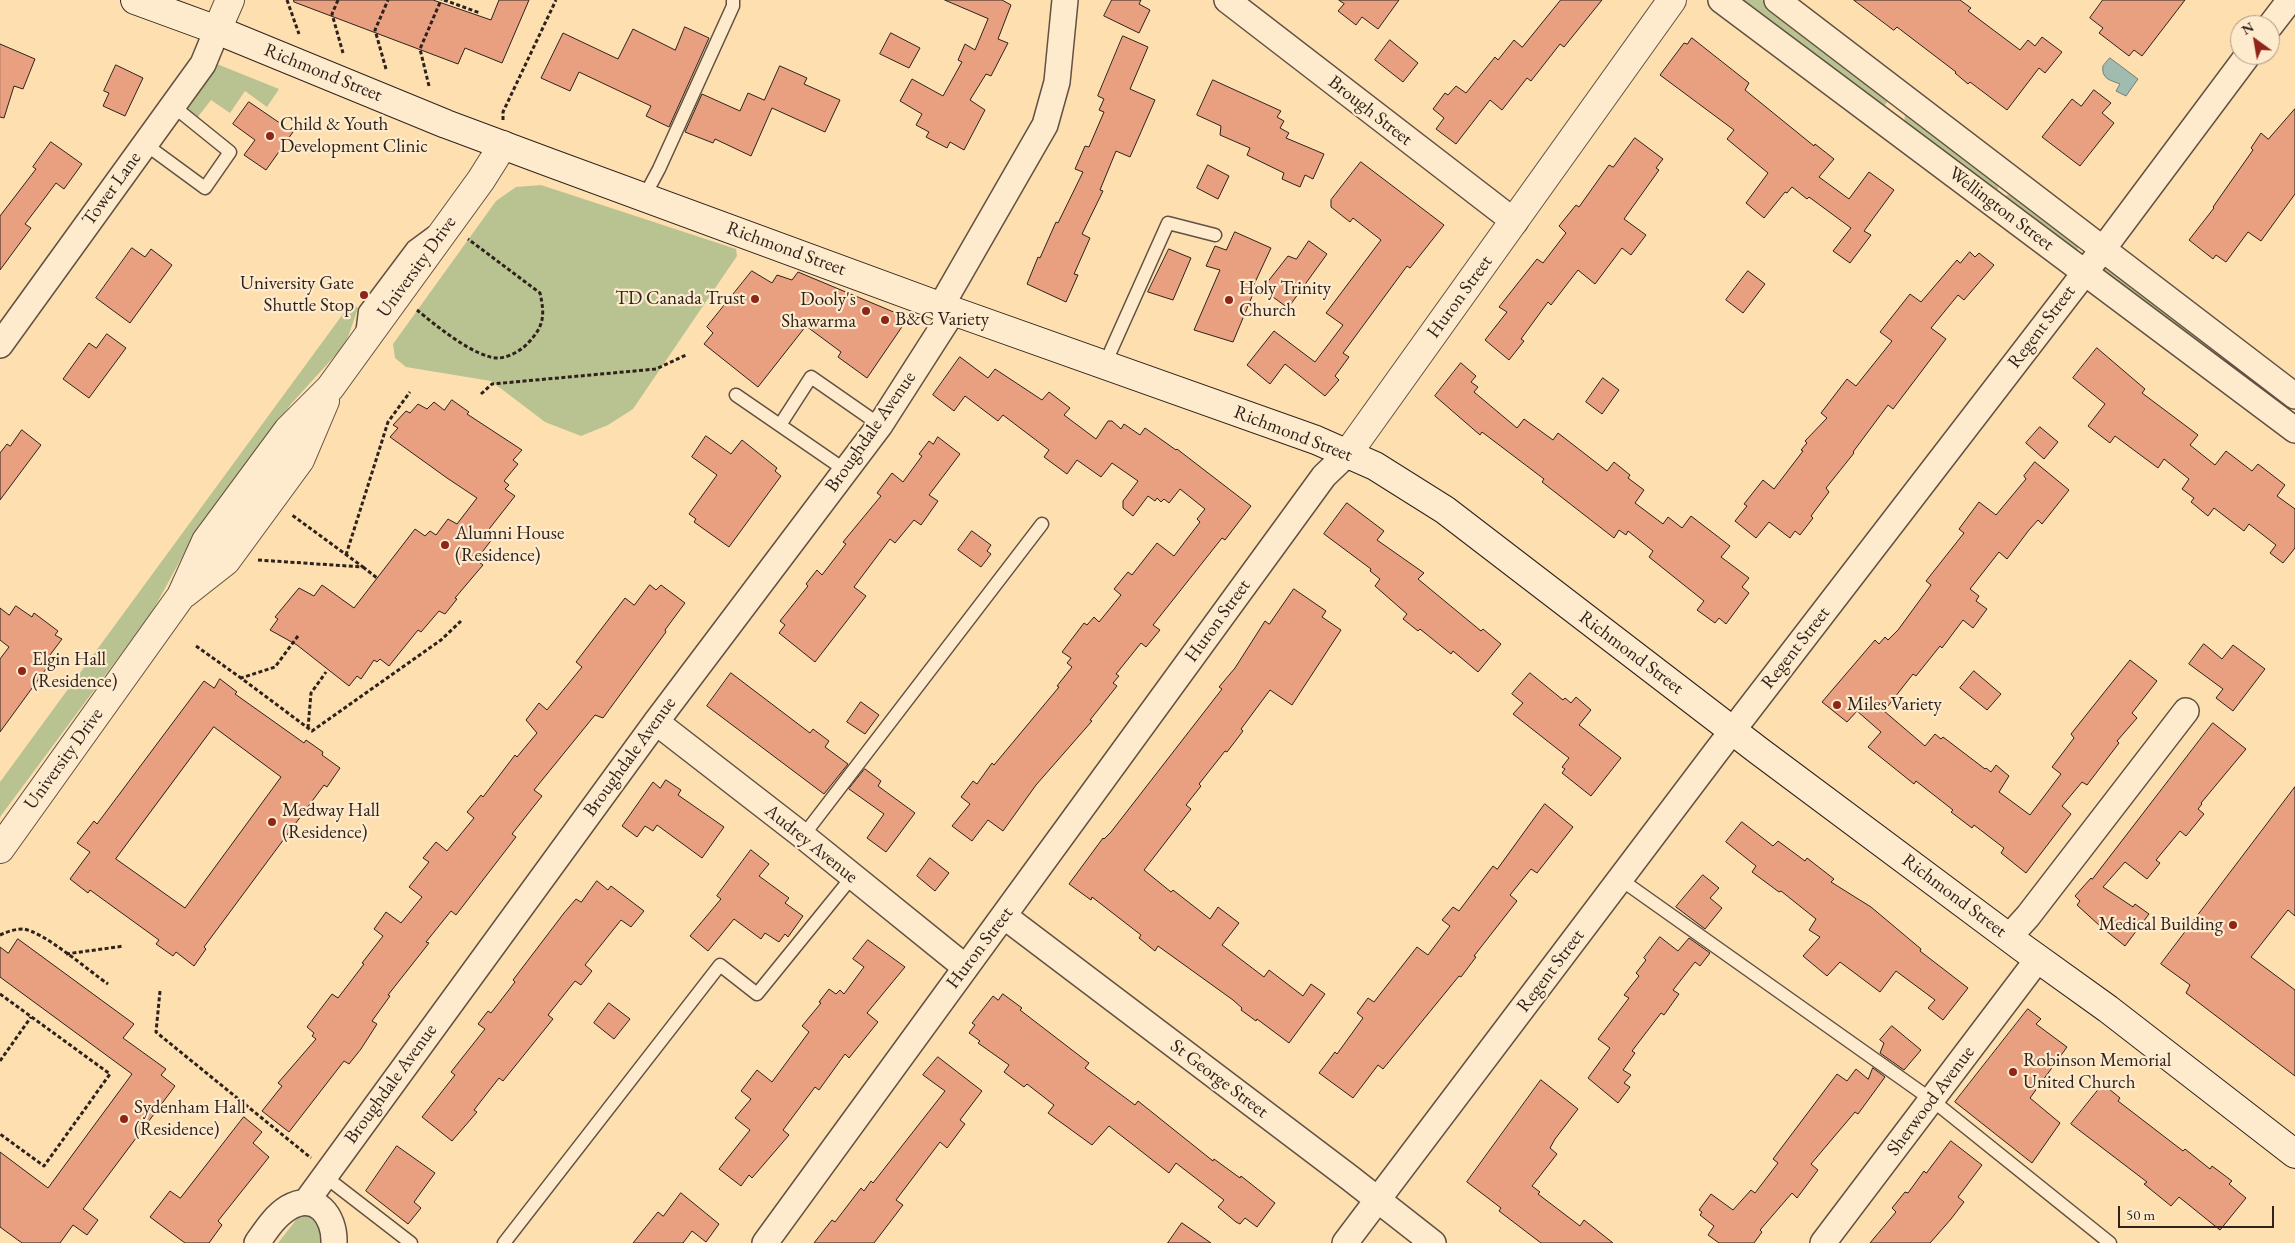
<!DOCTYPE html>
<style>
body{margin:0}
#map{position:relative;width:2295px;height:1243px;overflow:hidden;background:#fddfb0;font-family:"EB Garamond",serif}
canvas{display:block}
.north{position:absolute;left:2230px;top:15px;width:50px;height:50px;box-sizing:border-box;background:#feeacc;border:1px solid #ab9a86;border-radius:50%;rotate:328deg;font-size:14px;font-weight:700;line-height:20px;text-align:center;color:#2f221d}
.north::after{content:'';display:block;margin:auto;width:18px;height:22px;background:#8f2418;clip-path:polygon(50% 0,100% 100%,50% 72%,0 100%)}
.scale{position:absolute;left:2118px;top:1206px;width:156px;height:22px;box-sizing:border-box;border:2px solid #2f221d;border-top:0;padding-left:6px;font-size:15px;line-height:18px;white-space:nowrap;color:#2f221d;-webkit-text-stroke:4px #feeacc;paint-order:stroke}
</style>
<div id="map">
<canvas width="2295" height="1243"></canvas>
<div class="north">N</div>
<div class="scale">50 m</div>
</div>
<script>
const ctx = document.querySelector('canvas').getContext('2d');
ctx.lineJoin = 'round';
function fill(path, color) {
  ctx.fillStyle = color;
  ctx.fill(path, 'evenodd');
}
function trace(path, color, width, dash) {
  ctx.strokeStyle = color;
  ctx.lineWidth = width;
  ctx.lineCap = dash ? 'butt' : 'round';
  ctx.setLineDash(dash || []);
  ctx.stroke(path);
}
function write(font, color, halo, rows, align = 'center') {
  ctx.font = font + ' "EB Garamond",serif';
  ctx.lineWidth = 4.5;
  ctx.setLineDash([]);
  ctx.textBaseline = 'middle';
  ctx.strokeStyle = halo;
  ctx.fillStyle = color;
  for (const [text, x, y, turn = 0] of rows) {
    ctx.save();
    ctx.translate(x, y);
    ctx.rotate((+turn || 0) * Math.PI / 180);
    ctx.textAlign = isNaN(turn) ? turn : align;
    if (halo) ctx.strokeText(text, 0, 0);
    ctx.fillText(text, 0, 0);
    ctx.restore();
  }
}
fill(new Path2D(`
 M1742,0H1762L1890,98L1883,108Z
 M217,64L279,89L267,107L245,91L230,113L211,100L197,118L182,107Z
 M1912,113L1999,182L1998,189L1993,192L1904,123L1905,114Z
 M541,185L736,249L737,256L633,409L608,425L581,436L545,422L491,381L406,367L395,358L393,344L496,201L516,187Z
 M2012,193L2079,244L2077,251L2006,203L2005,196Z
 M2108,265L2274,392L2276,400L2269,401L2102,276L2101,267Z
 M351,303L358,308L348,337L341,349L291,404L193,537L152,612L0,817V782Z
 M304,1214C319,1219 323,1228 324,1243H278L296,1220Z`), '#b9c391');
const water = new Path2D(`
 M2110,58L2138,79L2126,96L2116,91L2120,84C2110,80 2101,79 2103,66Z`);
fill(water, '#a0bcb0');
trace(water, '#737e75', 1);
const building = new Path2D(`
 M294,0H433L491,20L499,0H529L502,63L465,48L458,64L294,2Z
 M945,0H1002L1011,5L998,39L1008,43L991,76L986,74L970,100L985,110L964,150L950,142L947,148L926,137L929,132L916,125L922,114L900,101L912,79L943,96L962,62L958,60L965,44L975,50L988,19Z
 M1112,0H1141L1139,4L1150,10L1139,33L1104,16Z
 M1339,0H1399L1378,29L1362,17L1356,25L1338,11L1344,4Z
 M1561,0H1602L1564,47L1560,44L1531,81L1527,78L1502,110L1490,100L1456,144L1436,129L1444,118L1433,109L1445,93L1448,95L1456,86L1466,93L1495,57L1498,60L1514,40L1522,47Z
 M1854,0H1960L1971,8L1968,11L2020,50L2028,40L2035,46L2042,37L2062,52L2045,73L2039,68L2007,110L1970,82L1968,84L1955,73L1956,72L1897,27L1894,30Z
 M2103,0H2185L2142,56L2134,50L2129,56L2099,33L2103,28L2090,18Z
 M685,27L709,38L669,127L646,116L651,106L579,72L570,91L541,78L563,33L618,59L633,29L675,50Z
 M891,33L920,48L909,68L880,54Z
 M1123,36L1148,47L1130,89L1155,100L1130,157L1116,151L1100,190L1103,191L1082,234L1090,238L1074,274L1078,275L1066,302L1027,284L1038,257L1040,258L1056,222L1058,223L1083,172L1075,169L1085,146L1089,147L1104,112L1099,110L1104,99L1098,96Z
 M1692,38L1749,83L1745,90L1814,146L1815,144L1834,159L1819,177L1849,199L1869,172L1894,190L1864,231L1871,235L1850,263L1833,251L1851,228L1809,197L1807,199L1792,187L1787,193L1785,192L1764,218L1746,203L1768,173L1727,139L1734,130L1660,75L1684,43L1687,44Z
 M1390,40L1418,63L1403,82L1375,60Z
 M0,44L35,59L23,89L14,86L4,118L0,117Z
 M116,65L143,78L125,116L103,106L109,93L104,91Z
 M780,66L807,78L804,84L840,100L825,132L772,108L751,156L715,139L713,143L685,132L702,94L740,111L748,93L764,100Z
 M1213,80L1281,111L1277,117L1284,121L1280,128L1289,133L1286,138L1324,154L1313,179L1305,175L1300,187L1282,179L1284,173L1247,155L1250,148L1220,135L1221,126L1197,115Z
 M2094,90L2111,103L2102,113L2114,123L2080,166L2042,137L2072,99L2081,106Z
 M249,102L293,132L266,170L244,155L255,140L233,124Z
 M2295,109V194L2261,241L2248,232L2226,262L2216,255L2213,259L2189,240L2214,208L2213,207L2253,150L2251,148L2261,133L2268,139Z
 M1635,138L1663,159L1656,168L1659,170L1624,219L1646,235L1631,255L1622,248L1595,284L1578,270L1551,305L1548,302L1521,339L1524,341L1509,360L1485,340L1507,312L1499,307L1537,259L1543,263L1566,233L1559,226L1576,205L1579,207L1609,165L1613,167Z
 M51,142L82,164L64,189L56,183L41,203L25,224L31,228L0,270V216L36,169L33,167Z
 M1361,162L1444,225L1410,268L1407,266L1343,353L1349,357L1335,376L1339,380L1325,396L1285,364L1270,384L1247,365L1274,331L1315,362L1343,325L1326,313L1381,240L1353,218L1350,222L1331,207V200Z
 M1208,165L1229,176L1218,199L1197,188Z
 M1235,232L1271,248L1250,293L1253,294L1233,342L1194,330L1220,270L1206,266L1215,246L1226,250Z
 M1309,241L1327,254L1288,308L1262,289L1288,256L1296,259Z
 M132,248L145,257L151,249L172,265L130,323L96,298Z
 M1169,249L1191,258L1173,300L1148,292Z
 M1970,252L1975,257L1979,253L1994,265L1964,300L1958,295L1931,328L1946,339L1893,409L1888,405L1853,452L1854,453L1826,488L1829,492L1811,516L1813,518L1800,535L1795,531L1790,538L1769,522L1756,538L1735,521L1747,506L1744,504L1763,480L1774,489L1803,451L1801,450L1807,443L1805,441L1827,418L1821,413L1847,379L1856,386L1892,341L1880,332L1910,294L1921,302L1957,260L1960,263Z
 M752,271L772,283L777,275L792,280L798,272L908,318L867,378L838,357L841,352L806,326L758,387L704,344L713,333L707,327Z
 M1748,271L1765,284L1743,313L1726,300Z
 M107,334L126,348L89,398L63,379L89,343L96,348Z
 M2097,348L2145,389L2142,393L2198,435L2190,445L2215,465L2226,451L2252,471L2258,464L2285,485L2277,496L2295,509V548L2283,563L2270,553L2276,545L2249,524L2244,531L2214,508L2208,516L2191,502L2194,498L2182,489L2189,479L2164,459L2158,468L2115,436L2110,443L2088,426L2105,404L2073,378Z
 M960,357L988,378L995,369L1042,400L1049,392L1070,408L1064,415L1096,439L1108,421H1112L1121,429L1124,424L1140,435L1145,428L1176,450L1177,449L1251,506L1225,540L1222,538L1153,625L1160,630L1146,647L1141,643L1116,674L1119,676L1113,683L1117,686L1090,720L1092,721L1036,785L1003,831L988,820L972,841L952,826L970,804L961,797L973,781L977,784L992,763L994,765L1059,687L1057,686L1072,667L1067,663L1071,658L1062,652L1084,623L1087,625L1094,617L1099,622L1121,595L1114,589L1128,572L1132,575L1157,543L1174,556L1200,522L1197,519L1205,509L1180,489L1169,503L1164,499L1161,502L1157,498L1155,501L1148,496L1133,516L1123,508V501L1138,481L1112,463L1101,477L1077,460L1067,474L1044,457L1049,450L1003,415L998,421L965,396L954,411L933,395Z
 M1461,363L1476,376L1471,382L1478,387L1474,392L1517,428L1524,419L1553,440L1558,433L1607,471L1614,462L1630,475L1628,478L1644,490L1635,503L1663,524L1668,517L1682,528L1691,516L1730,546L1721,557L1749,578L1742,587L1749,593L1726,624L1719,618L1715,623L1697,610L1704,601L1649,557L1653,551L1628,531L1626,535L1619,530L1614,538L1542,482L1544,479L1482,432L1480,435L1435,396Z
 M1603,378L1619,390L1602,414L1586,402Z
 M452,400L469,412L467,414L522,450L513,460L518,464L504,481L509,485L505,489L515,496L486,533L493,538L476,560L483,565L455,598L457,599L445,614L439,611L421,632L418,630L389,666L380,659L377,662L374,660L361,679L357,676L349,686L297,645L270,630L278,619L275,617L299,588L314,596L322,585L354,608L415,529L425,536L430,531L436,535L448,519L457,524L477,498L447,478L390,437L398,428L393,425L406,411L410,413L418,404L427,409L434,402L444,410Z
 M2040,427L2058,442L2044,459L2026,443Z
 M22,430L41,445L0,500V453L7,444L10,446Z
 M706,436L731,454L742,440L777,468L775,471L781,476L729,547L694,522L696,519L689,514L717,475L692,457Z
 M938,437L960,454L929,495L938,501L921,525L914,520L895,543L890,539L854,587L866,596L815,662L779,633L785,625L780,621L808,586L806,584L817,570L822,575L832,562L846,544L843,542L881,496L877,493L892,473L903,482L922,456L919,454L929,441L933,444Z
 M2035,462L2069,490L2042,524L2038,520L2029,530L2007,559L1999,552L1970,589L1979,596L1976,601L1987,609L1973,628L1963,620L1942,648L1940,646L1916,676L1913,674L1884,711L1925,746L1935,734L1941,739L1943,737L1985,769L1986,768L1991,772L1996,765L2009,776L1999,792L2030,815L2061,774L2052,767L2074,738L2071,734L2130,660L2157,681L2132,713L2137,718L2117,741L2119,743L2087,785L2082,782L2062,806L2071,814L2026,873L2001,853L2004,848L1974,825L1972,828L1951,812L1953,810L1916,781L1914,784L1868,747L1881,732L1857,711L1847,722L1822,702L1875,640L1879,644L1885,637L1888,640L1898,630L1931,585L1926,581L1964,533L1959,529L1979,502L1996,515L2026,479L2024,476Z
 M1347,503L1384,531L1377,540L1424,573L1418,579L1481,631L1483,629L1501,644L1478,672L1453,651L1451,654L1420,629L1418,631L1403,619L1407,614L1375,586L1380,579L1370,571L1371,569L1324,534Z
 M972,531L991,545L987,551L991,554L981,567L958,550Z
 M650,585L656,590L661,585L685,603L665,630L666,632L603,718L595,715L534,790L542,796L512,834L516,837L456,915L451,911L426,942L429,943L388,995L390,996L372,1021L377,1024L361,1049L349,1064L344,1061L289,1132L262,1111L282,1086L278,1083L316,1039L312,1036L314,1033L307,1027L332,994L338,998L364,964L362,963L383,936L374,929L386,912L401,923L422,897L409,887L429,862L423,858L436,842L447,851L474,818L467,812L481,795L483,797L515,755L517,757L537,733L526,720L539,703L547,710L582,667L576,662L625,598L634,605Z
 M1294,589L1326,611L1322,617L1341,630L1292,705L1270,690L1241,729L1243,731L1227,752L1225,751L1199,784L1201,786L1186,805L1191,809L1144,870L1171,892L1173,890L1210,919L1218,907L1239,923L1222,945L1264,977L1269,970L1303,996L1311,984L1325,994L1289,1043L1257,1019L1256,1021L1241,1010L1242,1008L1233,1000L1158,946L1155,951L1139,938L1141,935L1092,897L1091,900L1069,884L1103,838L1104,839L1111,832L1222,689L1219,687L1235,668L1265,621L1269,624Z
 M16,606L32,617L34,613L58,631L55,635L62,639L50,655L54,658L0,732V659L9,647L0,640V608L9,615Z
 M2204,644L2222,659L2233,645L2265,669L2233,711L2216,698L2223,689L2189,664Z
 M1974,671L2001,694L1987,710L1960,688Z
 M731,673L810,733L813,729L829,741L825,747L848,764L824,794L707,706Z
 M1530,673L1563,700L1565,698L1571,703L1576,697L1591,710L1579,725L1621,758L1591,796L1562,773L1565,769L1562,767L1569,758L1513,714L1523,703L1512,694Z
 M220,679L237,692L235,694L304,743L306,740L323,752L322,755L340,768L327,787L324,785L204,947L206,949L194,966L176,952L173,956L156,944L159,940L90,890L88,893L70,879L90,852L77,843L94,821L97,824L204,681L214,688ZM214,727L281,777L185,908L116,859Z
 M861,702L879,715L865,734L847,722Z
 M2213,723L2246,749L2201,803L2202,804L2198,809L2204,814L2186,836L2180,831L2156,860L2160,863L2147,879L2125,862L2103,887L2133,907L2135,904L2149,914L2125,946L2100,926L2077,905L2080,901L2075,896L2091,878L2092,879Z
 M865,769L881,781L878,786L915,813L886,852L867,838L884,814L849,789Z
 M666,780L681,790L678,795L724,827L702,858L657,825L653,831L645,826L637,837L622,826L653,782L660,788Z
 M2295,787V916L2288,910L2251,957L2295,990V1076L2186,993L2190,985L2161,964Z
 M1545,804L1573,827L1537,873L1531,869L1510,895L1517,901L1474,956L1476,957L1461,977L1459,976L1383,1069L1378,1065L1353,1098L1319,1073L1335,1052L1337,1054L1363,1018L1357,1013L1368,998L1374,1002L1417,947L1428,955L1450,926L1442,920L1453,907L1459,911L1493,866L1497,869Z
 M1742,822L1773,846L1778,841L1805,861L1807,858L1834,879L1831,882L1871,907L1921,949L1920,951L1968,988L1943,1020L1928,1008L1935,1000L1896,971L1880,992L1840,962L1827,976L1803,956L1820,937L1809,930L1816,919L1781,891L1779,892L1752,872L1756,866L1726,842Z
 M751,850L769,864L759,876L789,898L785,903L803,916L788,937L785,934L779,942L765,933L761,939L734,919L708,951L690,936L721,899L717,896Z
 M930,858L949,873L935,891L917,876Z
 M1703,875L1719,888L1710,898L1722,908L1705,929L1676,907Z
 M597,881L608,890L611,886L644,911L631,927L621,920L585,965L592,971L581,985L575,981L548,1015L553,1019L503,1081L499,1078L474,1110L477,1112L452,1141L422,1117L455,1075L451,1072L485,1029L478,1024L488,1011L491,1013L515,982L513,980L564,913L576,899L581,902Z
 M1660,937L1678,951L1689,938L1710,953L1700,966L1695,962L1673,990L1679,994L1664,1015L1661,1013L1632,1051L1635,1053L1623,1070L1631,1075L1624,1083L1630,1087L1618,1103L1588,1078L1610,1048L1598,1039L1629,998L1624,995L1639,976L1636,973L1646,960L1644,958Z
 M18,939L134,1024L123,1038L166,1069L161,1075L175,1086L83,1209L98,1220L87,1235L73,1225L60,1243H22L0,1227V1152L48,1188L132,1074L0,977V947L8,953Z
 M868,940L905,967L867,1013L878,1022L849,1058L845,1054L819,1090L815,1087L783,1130L789,1135L752,1178L749,1175L741,1186L719,1169L750,1130L735,1118L751,1099L741,1091L757,1070L772,1082L809,1032L802,1026L821,1003L819,1002L829,989L836,994L840,990L844,994L864,967L853,959Z
 M1003,994L1022,1008L1020,1010L1089,1063L1085,1068L1135,1105L1138,1101L1213,1161L1214,1159L1240,1178L1241,1176L1275,1203L1257,1227L1245,1218L1240,1224L1236,1222L1218,1207L1224,1200L1176,1163L1169,1173L1109,1126L1092,1145L1048,1113L1054,1105L1027,1084L1024,1087L1004,1072L1009,1065L978,1043L980,1041L969,1033L975,1025L972,1023L993,996L998,1000Z
 M609,1003L630,1019L614,1039L594,1023Z
 M2028,1009L2041,1019L2036,1024L2067,1047L2030,1098L2060,1123L2032,1163L1955,1102Z
 M1892,1026L1921,1050L1904,1070L1880,1053L1884,1043L1880,1040Z
 M938,1057L982,1091L960,1120L965,1124L947,1148L940,1142L896,1200L903,1205L874,1243H814L832,1220L835,1222L861,1188L864,1191L871,1181L873,1183L945,1091L923,1075Z
 M1873,1068L1885,1077L1858,1114L1855,1112L1811,1164L1818,1170L1797,1198L1792,1193L1760,1230L1762,1232L1754,1243H1719L1708,1235L1714,1226L1700,1215L1702,1212L1699,1210L1711,1194L1733,1210L1751,1190L1755,1193L1778,1163L1773,1159L1837,1074L1847,1081L1856,1069L1868,1079Z
 M1541,1080L1578,1109L1555,1139L1550,1148L1557,1154L1532,1186L1540,1192L1538,1194L1580,1226L1584,1220L1613,1243H1541L1499,1211L1501,1208L1467,1182Z
 M2103,1084L2120,1098L2118,1101L2183,1151L2185,1149L2210,1169L2212,1166L2232,1181L2229,1184L2246,1198L2220,1230L2179,1197L2171,1206L2144,1184L2147,1182L2071,1124Z
 M244,1117L262,1132L253,1143L269,1157L218,1221L222,1225L209,1243H185L150,1217L170,1191L180,1198Z
 M1951,1141L1982,1165L1958,1197L1964,1202L1951,1219L1930,1243H1870L1896,1212L1892,1208L1905,1192L1908,1193L1924,1171L1926,1173Z
 M397,1146L435,1173L414,1202L421,1208L408,1224L366,1191Z
 M681,1193L719,1224L706,1242L692,1231L683,1243H633L658,1212L663,1216Z
 M1182,1223L1211,1243H1168Z`);
fill(building, '#e8a081');
trace(building, '#2f221d', 1);
const service = new Path2D(`
 M145,144L205,188L230,152L173,106
 M644,197L659,169L733,6V0
 M362,335L365,311L413,247L432,233
 M1104,366L1168,223L1215,235
 M736,395L845,470
 M780,425L811,377L880,425
 M803,836L1042,524
 M1620,879L1932,1100L2110,1243
 M323,1175L411,1243
 M504,1243L720,965L757,994L852,877`);
const minor = new Path2D(`
 M1227,0L1515,222
 M1721,0L2295,430
 M1777,0L2295,396
 M2270,26L2290,0
 M941,306L1045,125L1057,82L1065,0
 M0,345L203,64L217,30
 M656,722L803,836L965,967
 M1004,916L1350,1178L1433,1243
 M2009,937L2028,916L2186,711
 M306,1202L656,722L880,425L953,311
 M257,1243C266,1230 275,1216 288,1208C316,1191 335,1216 334,1243
 M765,1243L1324,476L1348,453
 M1345,1243L1716,752L2103,249L2248,55
 M1823,1243L2038,959`);
const tertiary = new Path2D(`
 M217,30L230,0
 M1348,453L1672,0
 M184,594L226,561L300,460L325,401
 M0,849L181,596L206,541L288,430L330,388L481,180L503,145`);
const secondary = new Path2D(`
 M135,0L217,30L446,124L548,162L953,311L1316,440L1375,466L1445,510L1759,751L2023,948L2108,1009L2295,1154`);
trace(service, '#625142', 15);
trace(minor, '#625142', 28);
trace(tertiary, '#625142', 30);
trace(secondary, '#2f221d', 30);
trace(new Path2D(`
 M287,0L299,34
 M338,0L332,14L343,53
 M444,0L480,13
 M386,69L375,30L388,0
 M429,86L420,49L441,0
 M503,120V112L556,0
 M417,310C434,324 476,359 499,358C510,357 522,350 529,342C544,326 545,315 540,293L468,239
 M481,394L492,384L656,369L686,355
 M346,555L388,422L410,392
 M258,560L363,567L292,515
 M363,567L377,578
 M298,636L275,667L241,678L312,731L441,640L461,621
 M196,646L241,678
 M308,728L311,693L326,672
 M0,935C7,932 14,929 23,929C43,931 89,971 108,984
 M66,954L124,946
 M160,991L156,1032L311,1158
 M0,994L110,1074L44,1166L0,1134
 M0,1061L31,1017`), '#2f221d', 3, [4, 2.5]);
trace(service, '#feeacc', 12);
trace(minor, '#feeacc', 25);
trace(tertiary, '#feeacc', 28);
trace(secondary, '#feeacc', 28);
for (const [x, y, r, color] of [
 [270,136,5,"#8f2418"],
 [364,295,5,"#8f2418"],
 [755,299,5,"#8f2418"],
 [1229,300,5,"#8f2418"],
 [866,311,5,"#8f2418"],
 [885,320,5,"#8f2418"],
 [445,545,5,"#8f2418"],
 [22,671,5,"#8f2418"],
 [1837,705,5,"#8f2418"],
 [272,822,5,"#8f2418"],
 [2233,925,5,"#8f2418"],
 [2013,1072,5,"#8f2418"],
 [124,1119,5,"#8f2418"]
]) {
  const dot = new Path2D();
  dot.arc(x, y, r, 0, 2 * Math.PI);
  ctx.fillStyle = color;
  ctx.fill(dot);
  trace(dot, '#feeacc', 2);
}
write('19px', '#2f221d', '#feeacc', [
 ["Richmond Street",323,73,22],
 ["Brough Street",1370,111,38],
 ["Tower Lane",112,189,-54],
 ["Wellington Street",2001,209,37],
 ["Richmond Street",786,249,20],
 ["University Drive",417,267,-54],
 ["Huron Street",1460,297,-54],
 ["Regent Street",2042,327,-53],
 ["Broughdale Avenue",871,432,-55],
 ["Richmond Street",1293,434,21],
 ["Huron Street",1218,621,-54],
 ["Regent Street",1796,648,-52],
 ["Richmond Street",1631,653,37],
 ["Broughdale Avenue",630,757,-54],
 ["University Drive",64,759,-54],
 ["Audrey Avenue",811,844,39],
 ["Richmond Street",1954,896,37],
 ["Huron Street",980,948,-53],
 ["Regent Street",1551,971,-53],
 ["St George Street",1219,1079,37],
 ["Broughdale Avenue",391,1084,-54],
 ["Sherwood Avenue",1931,1101,-53]
]);
write('19px', '#2f221d', '#feeacc', [
 ["Child & Youth",280,125],
 ["Development Clinic",280,147],
 ["University Gate",354,284,"right"],
 ["Shuttle Stop",354,306,"right"],
 ["Holy Trinity",1239,289],
 ["Church",1239,311],
 ["TD Canada Trust",745,299,"right"],
 ["Dooly's",856,300,"right"],
 ["Shawarma",856,322,"right"],
 ["B&C Variety",895,320],
 ["Alumni House",455,534],
 ["(Residence)",455,556],
 ["Elgin Hall",32,660],
 ["(Residence)",32,682],
 ["Miles Variety",1847,705],
 ["Medway Hall",282,811],
 ["(Residence)",282,833],
 ["Medical Building",2223,925,"right"],
 ["Robinson Memorial",2023,1061],
 ["United Church",2023,1083],
 ["Sydenham Hall",134,1108],
 ["(Residence)",134,1130]
], 'left');
</script>
